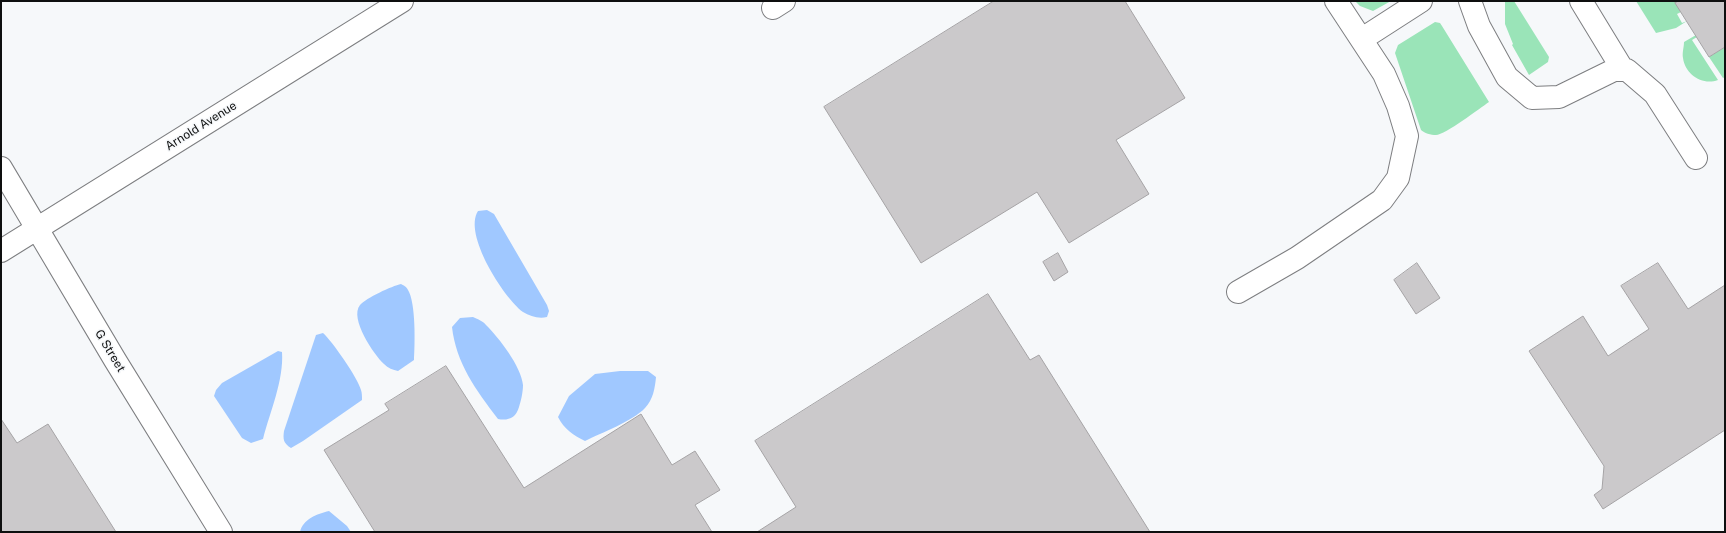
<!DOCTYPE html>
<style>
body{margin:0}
#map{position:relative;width:1726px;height:533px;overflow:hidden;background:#f6f8fa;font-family:"Public Sans",sans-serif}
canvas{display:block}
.frame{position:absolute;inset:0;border:2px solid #0e0f0f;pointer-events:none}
</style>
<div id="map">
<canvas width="1726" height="533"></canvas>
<div class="frame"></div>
</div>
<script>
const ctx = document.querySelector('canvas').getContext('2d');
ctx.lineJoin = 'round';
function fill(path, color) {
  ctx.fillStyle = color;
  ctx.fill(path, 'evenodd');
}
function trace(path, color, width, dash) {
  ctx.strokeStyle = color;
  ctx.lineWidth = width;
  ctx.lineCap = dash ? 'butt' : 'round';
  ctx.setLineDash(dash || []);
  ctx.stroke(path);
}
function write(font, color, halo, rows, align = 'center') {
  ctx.font = font + ' "Public Sans",sans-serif';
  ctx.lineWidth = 3;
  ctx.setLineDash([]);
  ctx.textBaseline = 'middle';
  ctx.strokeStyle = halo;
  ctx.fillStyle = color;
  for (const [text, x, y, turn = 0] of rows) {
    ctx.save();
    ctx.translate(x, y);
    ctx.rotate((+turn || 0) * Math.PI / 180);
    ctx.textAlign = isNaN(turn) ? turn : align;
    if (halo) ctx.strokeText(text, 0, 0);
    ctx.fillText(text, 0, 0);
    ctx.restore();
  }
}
fill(new Path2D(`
 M1355,1H1391L1373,11L1360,6Z
 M1505,1H1514L1549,57L1548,62L1529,75L1512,45L1513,44L1505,24Z
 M1636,1H1679L1681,12L1677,14L1682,23L1687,21L1676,28L1656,33Z
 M1435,22L1440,23L1442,26L1489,102C1480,108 1445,135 1436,135C1431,135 1424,133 1421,130L1395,53L1398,45Z
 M1696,35L1697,37L1692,40L1718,80C1702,86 1685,74 1683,58C1682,53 1684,47 1684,42Z
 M1725,47V77L1723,78L1709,57Z`), '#9ae4b8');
fill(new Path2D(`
 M487,210L494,214L547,305L549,311L547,317C538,319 530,316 523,312C503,297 463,234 478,211Z
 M401,284C403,285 407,287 408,290C416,303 415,344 414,360L398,371C393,370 388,368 384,364C374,355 349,318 360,305C366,298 392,286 401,284Z
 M473,317C477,319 483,321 486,325C499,338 521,366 523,385C523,392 521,401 519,407C516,418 508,421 498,419C476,390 456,363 452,327L460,318Z
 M323,333C332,341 358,378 361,390C362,393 362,396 362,400L303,441L291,448C283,443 283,439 284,431L316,335Z
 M278,351L282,352C284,380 270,412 263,439L251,443L242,438L214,396L216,390L222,383Z
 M620,371H648L656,377C655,388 653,400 645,408C633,421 601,433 585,441C573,435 564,429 558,417L569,396L595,374Z
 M329,511L347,526L351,532H300C303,519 317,514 329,511Z`), '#a0c8ff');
const building = new Path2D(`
 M994,1H1125L1185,98L1116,140L1149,194L1069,243L1037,192L921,263L824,107Z
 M1679,1H1725V47L1709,57L1675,3Z
 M1058,253L1068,272L1054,281L1043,262Z
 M1417,263L1440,298L1416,314L1394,280Z
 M1658,263L1688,309L1725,285V430L1603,509L1594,495L1602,489L1604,466L1529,351L1583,316L1608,356L1649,329L1621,286Z
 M988,294L1030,360L1039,355L1150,532H757L796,507L755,441Z
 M446,366L524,488L641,414L672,465L695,451L720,490L695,505L712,532H375L324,450L389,410L385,404Z
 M1,419L17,443L48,424L116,532H1Z`);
fill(building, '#cbc9cb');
trace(building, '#a5a3a5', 1);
const minor = new Path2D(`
 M1470,1L1479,26L1507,77L1532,98L1559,97L1614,70H1627L1655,94L1696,158
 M1581,1L1623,70
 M773,8L784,1
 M1362,39L1421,1
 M1,168L115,360L221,532
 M1,251L402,1
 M1238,292L1297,258L1382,200L1398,178L1407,136L1398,106L1384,74L1336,1`);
trace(minor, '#7d7e80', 24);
trace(minor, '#fff', 22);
write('12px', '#0e0f0f', '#f6f8fa', [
 ["Arnold Avenue",201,126,-32],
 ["G Street",110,351,59]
]);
</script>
